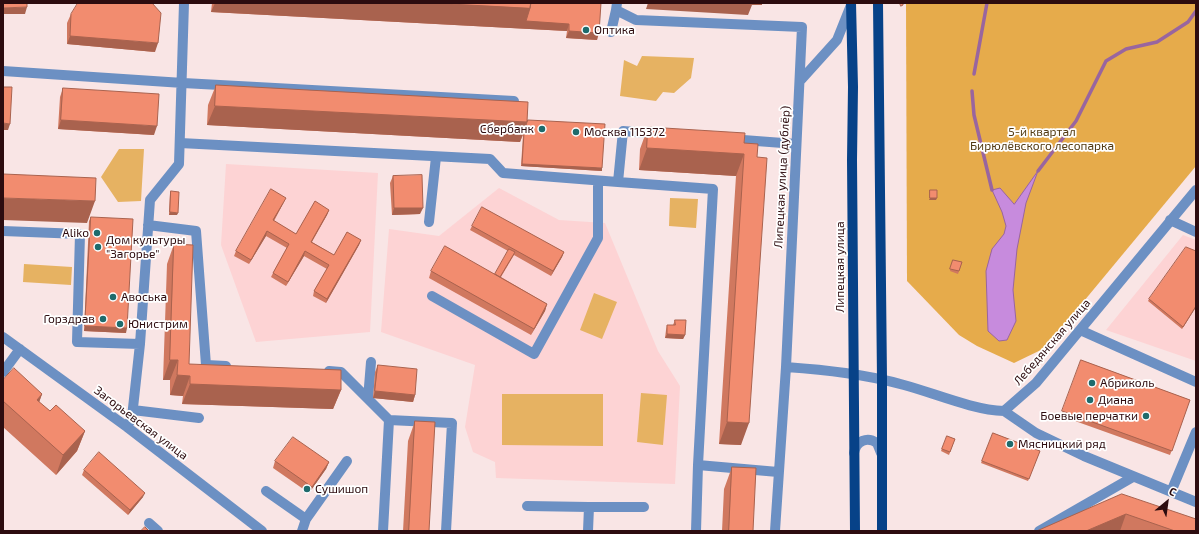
<!DOCTYPE html>
<meta charset="utf-8">
<style>
body{margin:0}
#map{position:relative;width:1199px;height:534px;overflow:hidden;background:#f9e5e5;font-family:"Exo 2",sans-serif}
canvas{display:block}
.frame{position:absolute;inset:0;border:4px solid #2d0c0f;pointer-events:none}
.north{position:absolute;left:1147px;top:482px;width:40px;height:40px;-webkit-text-stroke:3px #fff;paint-order:stroke;rotate:29deg;font-size:11px;font-weight:700;line-height:16px;text-align:center;color:#2d0c0f}
.north::after{content:'';display:block;margin:auto;width:14px;height:18px;background:#2d0c0f;clip-path:polygon(50% 0,100% 100%,50% 72%,0 100%)}
</style>
<div id="map">
<canvas width="1199" height="534"></canvas>
<div class="frame"></div>
<div class="north">С</div>
</div>
<script>
const ctx = document.querySelector('canvas').getContext('2d');
ctx.lineJoin = 'round';
function fill(path, color) {
  ctx.fillStyle = color;
  ctx.fill(path, 'evenodd');
}
function trace(path, color, width, dash) {
  ctx.strokeStyle = color;
  ctx.lineWidth = width;
  ctx.lineCap = dash ? 'butt' : 'round';
  ctx.setLineDash(dash || []);
  ctx.stroke(path);
}
function write(font, color, halo, rows, align = 'center') {
  ctx.font = font + ' "Exo 2",sans-serif';
  ctx.lineWidth = 3.5;
  ctx.setLineDash([]);
  ctx.textBaseline = 'middle';
  ctx.strokeStyle = halo;
  ctx.fillStyle = color;
  for (const [text, x, y, turn = 0] of rows) {
    ctx.save();
    ctx.translate(x, y);
    ctx.rotate((+turn || 0) * Math.PI / 180);
    ctx.textAlign = isNaN(turn) ? turn : align;
    if (halo) ctx.strokeText(text, 0, 0);
    ctx.fillText(text, 0, 0);
    ctx.restore();
  }
}
fill(new Path2D(`
 M226,164L378,173L370,332L256,342L221,245Z
 M499,188L559,220L605,223L658,351L680,386L675,484L496,478L495,462L473,452L465,427L475,365L381,332L389,229L439,236Z
 M1183,235L1196,240V361L1106,330Z`), '#fdd3d4');
fill(new Path2D(`
 M642,56L694,58L691,78L674,93L663,92L656,101L620,96L624,60L637,66Z
 M119,149H144L141,201L118,202L101,177Z
 M670,198L698,199L696,228L669,226Z
 M24,264L72,267L71,285L23,282Z
 M594,293L617,302L602,339L580,330Z
 M641,393L667,395L663,445L637,442Z
 M502,394H603V446L502,445Z`), '#e6b262');
fill(new Path2D(`
 M906,3H1196V166L1045,348L1014,363L977,346L959,335L907,281Z`), '#e6ab4b');
const water = new Path2D(`
 M1038,171L1026,203L1017,249L1013,290L1016,321L1007,340L999,341L988,331L986,271L992,249L1004,234L1006,226L1002,212L992,190L1000,188L1014,204Z`);
fill(water, '#c78bdd');
trace(water, '#99659f', 1);
trace(new Path2D(`
 M974,74L987,3
 M972,91L974,115L992,190
 M1038,171L1076,121L1106,61L1126,49L1157,42L1188,22L1196,11`), '#99659f', 3.5);
trace(new Path2D(`
 M617,3L616,10L636,20L802,27L786,367L775,531
 M611,32L616,10
 M3,71L183,83L514,101
 M800,81L837,40L851,5
 M659,134L623,131L618,182L713,189L698,465
 M730,139L796,144
 M180,143L490,159L503,173L618,182
 M1170,220L1196,232
 M429,222L436,157
 M148,225L196,231L206,365L226,366
 M3,231L80,234L77,342L140,344
 M432,296L534,354L598,238V181
 M1080,330L1196,382
 M3,337L127,427L262,531
 M786,367C826,370 865,374 904,385C934,393 973,410 1004,411L1036,383L1196,190
 M329,371L341,372L389,420L452,423L446,531
 M3,372L20,349
 M368,399L371,362
 M133,410L199,418
 M1004,411L1036,433L1084,456L1196,502
 M127,427L132,417L140,344L150,200L179,164L184,3
 M854,453C856,441 867,436 877,443L881,453
 M266,491L306,519L302,531
 M1171,492L1196,432
 M527,506L589,507
 M306,519L347,461
 M149,523L158,531
 M383,531L389,420
 M588,531L589,507H644
 M696,531L698,465L778,472
 M1039,531L1133,477`), '#6c90c3', 10);
trace(new Path2D(`
 M851,3L853,87L852,160L855,531
 M878,3L882,379V531`), '#074288', 10);
fill(new Path2D(`
 M212,3H601L597,40L566,38L567,31L211,12Z
 M71,14L155,52L67,44V23Z
 M216,85L528,120L602,171L521,166L523,135L520,142L207,125L208,105Z
 M63,88L154,135L58,129L60,97Z
 M648,127L744,143L757,157L741,445L719,444L736,176L639,170L640,149Z
 M393,176L420,214L392,215L390,183Z
 M171,191L177,215H169L170,194Z
 M284,202L274,221L296,234L329,210L327,215L312,242L334,255L361,240L359,245L326,303L313,296L314,291L327,269L304,256L286,286L271,277L273,273L287,248L266,236L249,264L234,256L236,251Z
 M91,217L126,333L84,331L89,221Z
 M472,226L564,252L562,257L551,276L514,255L501,277L547,304L545,311L531,335L429,278L431,271L495,274L508,251L470,230Z
 M174,244L189,364L341,390L333,409L182,404L183,396L170,395V380H163L167,264Z
 M953,260L962,262L958,274L950,271Z
 M1149,299L1196,307L1182,329L1148,301Z
 M675,320L685,335L683,339L665,338L666,330L667,325H673Z
 M1081,360L1190,400L1170,455L1061,416Z
 M378,365L415,395L413,402L373,398L375,372Z
 M3,380L42,394L39,402L50,411L85,431L77,451L56,475L3,427Z
 M415,421L429,531H403L408,441Z
 M993,433L1040,451L1028,481L981,463Z
 M947,436L955,439L949,455L941,451Z
 M275,461L329,462L326,469L309,493L273,468Z
 M732,467L753,531H722L724,489Z
 M84,470L143,497L128,515L82,475Z
 M1122,494L1196,531H1037Z`), '#d0785f');
fill(new Path2D(`
 M215,3H432L530,8L569,24L567,31L211,12Z
 M648,3H762V5H752L748,15L646,9Z
 M27,7L25,14H3V8Z
 M569,31L599,33L597,40L566,38Z
 M70,36L158,43L155,52L67,44Z
 M215,106L527,122L520,142L207,125Z
 M61,120L157,126L154,135L58,129Z
 M3,123L10,124L8,130H3Z
 M647,148L744,154L736,176L639,170Z
 M522,164L602,168V171L521,166Z
 M3,198L95,201L87,223L3,220Z
 M286,198L284,202L271,225L273,220Z
 M930,198H937L936,200H929Z
 M394,208H423L420,214L392,215Z
 M329,210L327,215L309,246L311,242Z
 M170,212L178,213L177,215H169Z
 M267,231L266,236L249,264L251,260Z
 M361,240L359,245L326,303L327,299Z
 M305,251L304,256L286,286L288,282Z
 M564,252L562,257L551,276L553,271Z
 M547,304L545,311L531,335L534,329Z
 M1196,306V307L1182,329L1183,327Z
 M85,326L127,328L126,333L84,331Z
 M667,334L685,335L683,339L665,338Z
 M170,360H178L170,380H163Z
 M177,375L190,376L183,396L170,395Z
 M190,384L341,390L333,409L182,404Z
 M375,391L415,395L413,402L373,398Z
 M42,394L35,414L37,400Z
 M727,422L749,423L741,445L719,444Z
 M85,431L77,451L56,475L63,455Z
 M329,462L326,469L309,493L312,487Z
 M145,493L143,497L128,515L130,510Z
 M1126,514L1120,531H1086Z`), '#a9624e');
const building = new Path2D(`
 M3,3H27V7L3,8Z
 M78,3H152L161,13L158,43L70,36L71,14Z
 M432,3H531L530,8Z
 M531,3H601L599,33L569,31V24L526,21L530,8Z
 M900,3H903V5L901,6Z
 M216,85L528,102L527,122L215,106Z
 M3,87H12L10,124L3,123Z
 M63,88L159,94L157,126L61,120Z
 M528,120L605,124L602,168L522,164L524,133L527,122Z
 M648,127L745,133L744,143L758,144L757,157L767,158L749,423L727,422L744,154L647,148Z
 M3,174L96,178L95,201L3,198Z
 M422,175L423,208H394L393,176Z
 M271,189L286,198L273,220L296,234L315,201L329,210L311,242L334,255L347,232L361,240L327,299L314,291L329,265L305,251L288,282L273,273L289,244L267,231L251,260L236,251Z
 M930,190H937V198H930Z
 M171,191L179,192L178,213L170,212Z
 M482,207L564,252L553,271L472,226Z
 M91,217L133,219L127,328L85,326Z
 M174,244L193,245L189,364L341,370V390L190,384V376L177,375L178,360H170Z
 M445,246L547,304L534,329L431,271Z
 M1186,247L1196,251V306L1183,327L1149,299Z
 M509,249L515,252L500,277L495,274Z
 M953,260L962,262L959,271L950,269Z
 M675,320H686L685,335L667,334V325H675Z
 M1081,360L1190,400L1172,451L1062,411Z
 M378,365L417,369L415,395L375,391Z
 M14,368L42,394L37,400L50,411L56,405L85,431L63,455L3,401V380Z
 M415,421L435,422L429,531H409Z
 M993,433L1040,451L1029,479L982,461Z
 M947,436L955,439L950,452L942,449Z
 M293,437L329,462L312,487L275,461Z
 M99,452L145,493L130,510L84,470Z
 M732,467L756,468L753,531H729Z
 M1122,494L1196,519V531H1175L1126,514L1086,531H1037Z
 M145,527L149,531H141Z`);
fill(building, '#f28c6f');
trace(building, '#a9624e', 1);
for (const [x, y, r, color] of [
 [586,30,4,"#1e6b6c"],
 [542,129,4,"#1e6b6c"],
 [576,132,4,"#1e6b6c"],
 [97,233,4,"#1e6b6c"],
 [98,247,4,"#1e6b6c"],
 [113,297,4,"#1e6b6c"],
 [103,319,4,"#1e6b6c"],
 [120,324,4,"#1e6b6c"],
 [1092,383,4,"#1e6b6c"],
 [1090,400,4,"#1e6b6c"],
 [1146,416,4,"#1e6b6c"],
 [1010,444,4,"#1e6b6c"],
 [307,489,4,"#1e6b6c"]
]) {
  const dot = new Path2D();
  dot.arc(x, y, r, 0, 2 * Math.PI);
  ctx.fillStyle = color;
  ctx.fill(dot);
  trace(dot, '#fff', 1.5);
}
write('12px', '#2d0c0f', '#fff', [
 ["Оптика",594,30],
 ["Сбербанк",534,129,"right"],
 ["Москва 115372",584,132],
 ["Aliko",89,233,"right"],
 ["Дом культуры",106,240],
 ["\"Загорье\"",106,254],
 ["Авоська",121,297],
 ["Горздрав",95,319,"right"],
 ["Юнистрим",128,324],
 ["Абриколь",1100,383],
 ["Диана",1098,400],
 ["Боевые перчатки",1138,416,"right"],
 ["Мясницкий ряд",1018,444],
 ["Сушишоп",315,489]
], 'left');
write('12px', '#533b13', '#fff', [
 ["5-й квартал",1042,132],
 ["Бирюлёвского лесопарка",1042,146]
]);
write('12px', '#2d0c0f', '#fff', [
 ["Липецкая улица (дублёр)",782,177,-87],
 ["Липецкая улица",840,267,-90],
 ["Лебедянская улица",1052,342,-49],
 ["Загорьевская улица",141,423,37]
]);
</script>
